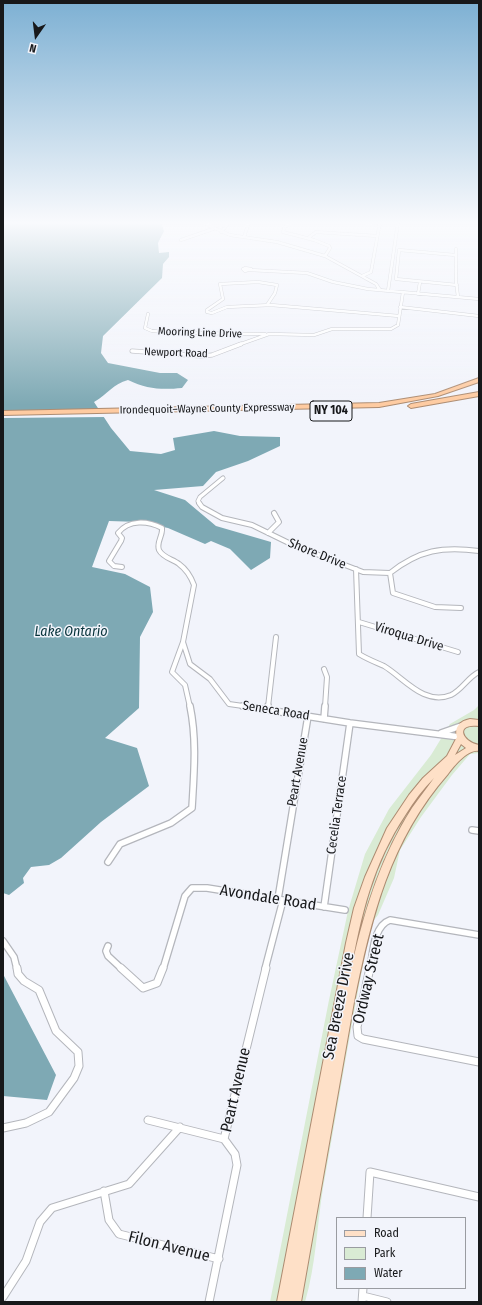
<!DOCTYPE html>
<meta charset="utf-8">
<style>
body{margin:0}
#map{position:relative;width:482px;height:1305px;overflow:hidden;background:#f2f4fb;font-family:"Fira Sans Condensed",sans-serif}
canvas{display:block}
.frame{position:absolute;inset:0;border:4px solid #17181a;pointer-events:none}
.legend{position:absolute;left:336px;top:1217px;width:130px;height:72px;box-sizing:border-box;background:#f2f4fb;border:1px solid #9a9ca1;margin:0;padding:5px 7px;list-style:none;font-size:12px;color:#17181a}
.legend li{display:flex;align-items:center;gap:8px;height:20px}
.legend b{width:20px;border:1px solid #9a9ca1}
.north{position:absolute;left:16px;top:16px;width:40px;height:40px;-webkit-text-stroke:3px #f2f4fb;paint-order:stroke;rotate:194deg;font-size:11px;font-weight:700;line-height:16px;text-align:center;color:#17181a}
.north::after{content:'';display:block;margin:auto;width:14px;height:18px;background:#17181a;clip-path:polygon(50% 0,100% 100%,50% 72%,0 100%)}
</style>
<div id="map">
<canvas width="482" height="1305"></canvas>
<div class="frame"></div>
<ul class="legend">
<li><b style="height:5px;background:#fee0c7"></b>Road</li>
<li><b style="height:11px;background:#d9ebd4"></b>Park</li>
<li><b style="height:11px;background:#7ea9b4"></b>Water</li>
</ul>
<div class="north">N</div>
</div>
<script>
const ctx = document.querySelector('canvas').getContext('2d');
ctx.lineJoin = 'round';
function fill(path, color) {
  ctx.fillStyle = color;
  ctx.fill(path, 'evenodd');
}
function trace(path, color, width, dash) {
  ctx.strokeStyle = color;
  ctx.lineWidth = width;
  ctx.lineCap = dash ? 'butt' : 'round';
  ctx.setLineDash(dash || []);
  ctx.stroke(path);
}
function write(font, color, halo, rows, align = 'center') {
  ctx.font = font + ' "Fira Sans Condensed",sans-serif';
  ctx.lineWidth = 3;
  ctx.setLineDash([]);
  ctx.textBaseline = 'middle';
  ctx.strokeStyle = halo;
  ctx.fillStyle = color;
  for (const [text, x, y, turn = 0] of rows) {
    ctx.save();
    ctx.translate(x, y);
    ctx.rotate((+turn || 0) * Math.PI / 180);
    ctx.textAlign = isNaN(turn) ? turn : align;
    if (halo) ctx.strokeText(text, 0, 0);
    ctx.fillText(text, 0, 0);
    ctx.restore();
  }
}
fill(new Path2D(`
 M479,705V753L470,754L452,775L421,817L400,850L394,878L378,915L371,924C353,1012 339,1100 323,1188C317,1225 316,1265 305,1302H270L329,1000L348,911L365,854L389,809L431,755L450,724L474,710Z`), '#d9ebd4');
fill(new Path2D(`
 M3,222H161L164,231L158,243L159,253L169,252V257L163,264L162,278L103,336L101,353L108,363L160,373H177L188,380L182,388C161,390 147,389 128,380C113,384 108,394 94,402L111,428L130,451L161,454L175,450L173,438L214,431L240,436L280,437V446L248,461L216,472L203,486L154,490L185,500L216,526L271,542L270,558L251,570L230,549L211,541L205,544L168,528L140,522L109,521L92,567L125,574L150,587L153,612L140,637L139,708L105,738L137,748L149,786L101,822L61,858L49,865L31,867L23,878L24,883L9,895L3,893Z
 M3,974L56,1075L47,1100L3,1096Z`), '#7ea9b4');
fill(new Path2D(`
 M101,409L106,417L3,418V411Z`), '#f2f4fb');
const streetFar4 = new Path2D(`
 M201,222L230,235L277,242L325,256L376,284L380,290
 M291,222L284,228L283,232L314,240L329,246L330,248L325,256
 M359,222L379,223
 M221,232L227,225V222
 M244,237L249,222
 M308,238L316,232L377,236
 M181,240L213,229
 M456,249V281L458,297
 M455,255L399,250L396,279L457,285
 M245,268L251,269L245,271L243,269Z
 M250,270L307,273L333,282L368,289L479,299
 M362,276L371,272L380,222
 M388,291L398,222
 M418,294L420,282
 M267,305L275,293L277,285L258,282L220,284L223,299L207,310V312L212,313L227,307L271,305L399,316
 M400,307L479,316
 M148,314L145,328L152,331L182,333L265,334
 M238,345L269,334L314,335L332,329H391L398,325L403,292`);
const streetFar3 = new Path2D(`
 M132,351L201,356L212,355L241,344
 M200,504L198,501L200,497L223,478`);
const streetFar2 = new Path2D(`
 M199,503L202,507L222,518L252,525L293,545L363,572L390,573
 M268,533L279,522L274,513
 M122,567L114,566L109,561L121,541L122,538L118,533C129,519 148,521 162,528C163,536 156,542 159,550C163,558 173,559 179,564C186,569 191,577 194,585L183,642L190,664L210,679L229,704L250,707
 M356,569L359,654C367,659 375,662 384,666C404,678 424,706 451,695C462,690 468,677 479,672
 M390,573C419,550 443,546 479,551
 M390,573L393,593L435,607L461,608
 M359,622L458,652
 M183,642L172,672L185,685L190,707
 M324,669L327,677L325,707
 M268,707L276,637`);
const streetFar1 = new Path2D(`
 M243,706L350,723L460,737
 M268,710V706
 M324,719L325,706
 M441,733L461,726
 M472,830L479,831
 M108,862L120,844L171,823L192,808C194,773 197,740 190,706
 M278,899L308,716
 M324,907L350,723
 M3,941L14,957L17,969
 M108,946L106,951L108,956L122,969
 M163,969L185,896L192,888H207L345,910
 M265,969L283,900
 M370,969C373,954 373,926 390,920L479,935`);
const street = new Path2D(`
 M121,968L143,988L157,983L163,968
 M370,968L357,1027L358,1036L363,1039L479,1062
 M148,1120L224,1139
 M3,1128L26,1123L49,1112L74,1078L79,1066L78,1052L56,1031L39,990L24,981L18,974L17,968
 M224,1139L266,968
 M104,1191L109,1220L119,1234L219,1259
 M367,1218L370,1172L479,1197
 M363,1296L387,1302
 M3,1297L26,1261L40,1222L52,1208L129,1184L180,1127
 M209,1302L237,1165L235,1154L224,1139
 M362,1302L363,1288`);
const primary = new Path2D(`
 M470,719L479,720V726C455,723 461,741 479,745V751C468,749 454,766 448,774C390,840 371,917 354,1002L301,1302H277L346,943L354,908L365,877L387,828L409,795L423,778L447,756L457,737C454,726 461,721 470,719ZM461,744L466,748L455,755ZM434,778C427,788 419,798 412,808C380,858 362,917 350,975C361,915 372,865 406,814C414,801 423,789 434,778Z`);
const highway = new Path2D(`
 M479,378V382L438,396L379,407L3,415V411L379,403L435,394Z
 M479,392V396L411,408L408,406L411,404Z`);
trace(streetFar4, '#b4b6bc', 3.5);
trace(streetFar3, '#b4b6bc', 5);
trace(streetFar2, '#b4b6bc', 6);
trace(streetFar1, '#b4b6bc', 8);
trace(street, '#b4b6bc', 9);
trace(primary, '#ad8c72', 2);
trace(highway, '#ad8c72', 2);
trace(streetFar4, '#fff', 2.5);
trace(streetFar3, '#fff', 3.5);
trace(streetFar2, '#fff', 4);
trace(streetFar1, '#fff', 5.5);
trace(street, '#fff', 7);
fill(primary, '#fee0c7');
fill(highway, '#fecba1');
const sky = ctx.createLinearGradient(0, 0, 0, 405);
sky.addColorStop(0, '#7db0d3');
sky.addColorStop(0.55, '#f9fafd');
sky.addColorStop(1, '#f9fafd00');
ctx.fillStyle = sky;
ctx.fillRect(0, 0, 482, 405);
write('11px', '#17181a', '#f2f4fb', [
 ["Mooring Line Drive",200,333,2],
 ["Newport Road",176,353,2],
 ["Irondequoit–Wayne County Expressway",207,409,-1]
]);
for (const [x, y, w] of [
 [331,411,42]
]) {
  const box = new Path2D();
  box.roundRect(x - w / 2, y - 10, w, 20, 3);
  ctx.fillStyle = '#f2f4fb';
  ctx.fill(box);
  trace(box, '#17181a', 1);
}
write('bold 12px', '#17181a', null, [
 ["NY 104",331,411]
]);
write('13px', '#17181a', '#f2f4fb', [
 ["Shore Drive",317,554,22],
 ["Viroqua Drive",409,637,17],
 ["Seneca Road",276,711,9],
 ["Peart Avenue",298,772,-80],
 ["Cecelia Terrace",337,815,-82]
]);
write('italic 14px', '#07333b', '#f2f4fb', [
 ["Lake Ontario",71,632]
]);
write('16px', '#17181a', '#f2f4fb', [
 ["Avondale Road",268,898,9],
 ["Ordway Street",369,979,-77],
 ["Sea Breeze Drive",339,1006,-79],
 ["Peart Avenue",236,1090,-77],
 ["Filon Avenue",169,1247,14]
]);
</script>
